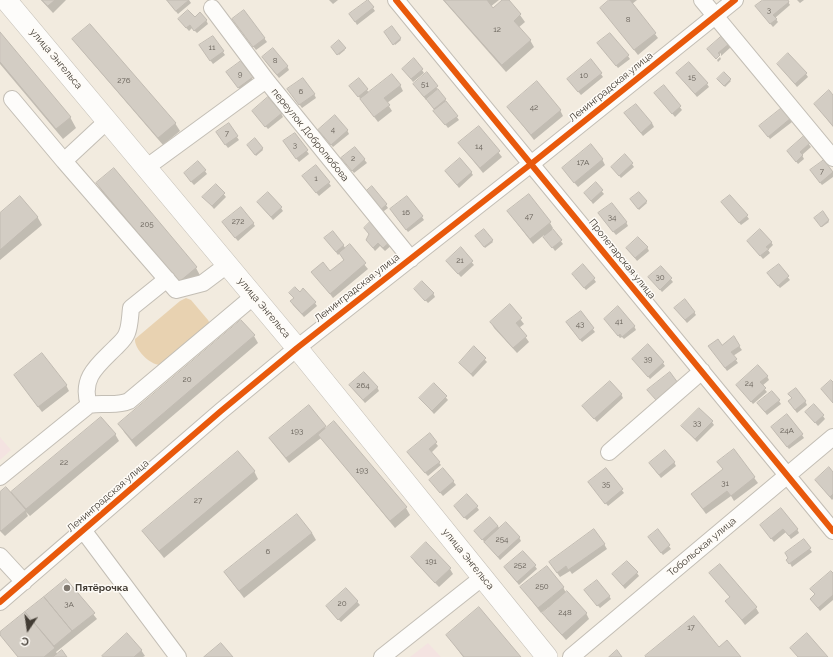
<!DOCTYPE html>
<meta charset="utf-8">
<style>
body{margin:0}
#map{position:relative;width:833px;height:657px;overflow:hidden;background:#f2ebdf;font-family:Raleway,sans-serif}
canvas{display:block}
.north{position:absolute;left:8px;top:609px;width:40px;height:40px;-webkit-text-stroke:3px #fefbf6;paint-order:stroke;rotate:193deg;font-size:11px;font-weight:700;line-height:16px;text-align:center;color:#423c34}
.north::after{content:'';display:block;margin:auto;width:14px;height:18px;background:#423c34;clip-path:polygon(50% 0,100% 100%,50% 72%,0 100%)}
</style>
<div id="map">
<canvas width="833" height="657"></canvas>
<div class="north">С</div>
</div>
<script>
const ctx = document.querySelector('canvas').getContext('2d');
ctx.lineJoin = 'round';
function fill(path, color) {
  ctx.fillStyle = color;
  ctx.fill(path, 'evenodd');
}
function trace(path, color, width, dash) {
  ctx.strokeStyle = color;
  ctx.lineWidth = width;
  ctx.lineCap = dash ? 'butt' : 'round';
  ctx.setLineDash(dash || []);
  ctx.stroke(path);
}
function write(font, color, halo, rows, align = 'center') {
  ctx.font = font + ' Raleway,sans-serif';
  ctx.lineWidth = 3;
  ctx.setLineDash([]);
  ctx.textBaseline = 'middle';
  ctx.strokeStyle = halo;
  ctx.fillStyle = color;
  for (const [text, x, y, turn = 0] of rows) {
    ctx.save();
    ctx.translate(x, y);
    ctx.rotate((+turn || 0) * Math.PI / 180);
    ctx.textAlign = isNaN(turn) ? turn : align;
    if (halo) ctx.strokeText(text, 0, 0);
    ctx.fillText(text, 0, 0);
    ctx.restore();
  }
}
fill(new Path2D(`
 M0,437L11,450L0,460Z
 M428,643L441,657H410Z`), '#f4e3e1');
fill(new Path2D(`
 M186,298L191,300L208,320L209,322L208,325L160,365C150,365 134,349 135,339L180,301Z`), '#e8d2b1');
fill(new Path2D(`
 M41,0H66L53,13Z
 M167,0H189L191,3L178,14Z
 M329,0H338L333,4Z
 M443,0H499L490,7L493,10L504,0H507L520,15L525,22L518,28L530,40L534,47L506,72Z
 M611,0H637L632,4L658,38L638,55L601,8Z
 M765,0H787L790,5L775,18L778,22L773,27L759,10Z
 M797,0H804L800,3Z
 M373,8L375,11L357,25L353,18Z
 M244,11L267,42L256,50L235,23Z
 M195,19L206,20L208,24L197,33L192,28L189,31L181,22Z
 M392,27L401,40L395,45L385,32Z
 M0,34L70,117L76,128L63,139L0,64Z
 M213,37L225,55L213,64L202,49Z
 M723,37L731,47L721,56V53L715,58Z
 M74,39L175,123L180,131L163,145L78,46Z
 M339,42L345,50L339,55L332,47Z
 M601,47L628,56L630,59L618,68Z
 M720,57L721,59L718,62L717,60Z
 M265,61L287,66L289,70L279,78Z
 M241,63L254,81L241,91L230,76Z
 M778,64L806,74L808,77L797,87Z
 M403,69L422,70L424,73L413,82Z
 M677,73L707,84L709,87L697,97Z
 M427,74L459,120L448,128L427,100H426L416,87Z
 M601,74L603,77L581,95L570,82Z
 M719,80H730L731,81L725,87Z
 M400,85L403,91L387,103L392,111L378,122L353,89L367,90L369,93Z
 M664,87L682,110L675,117L658,96Z
 M291,93L314,94L316,98L302,108Z
 M833,96V127L815,104Z
 M508,107L560,110L563,116L534,140Z
 M281,113L283,117L268,129L255,114Z
 M625,114L652,123L654,127L643,136Z
 M790,118L792,122L770,139L763,130Z
 M228,124L239,140L228,148L219,136Z
 M479,127L502,157L483,173L463,148Z
 M347,130L349,134L333,147L319,131Z
 M294,134L309,154L299,162L286,145Z
 M804,138L811,147L802,155L804,159L798,164L788,151Z
 M249,147L262,148L263,150L256,156Z
 M355,148L367,163L354,173L345,162Z
 M602,159L605,165L578,187L567,174Z
 M824,161L833,172V177L822,185L813,174Z
 M632,164L634,167L621,178L612,167Z
 M114,169L196,268L202,279L186,292L103,194L97,183Z
 M205,171L207,174L194,185L187,177Z
 M446,171L471,172L473,175L459,188Z
 M306,180L329,183L331,186L319,196Z
 M596,184L604,194L593,204L585,193Z
 M216,185L226,197L214,209L204,197Z
 M639,193L647,203L639,210L632,201Z
 M364,194L386,205L388,208L380,214Z
 M20,197L38,218L42,225L0,260V215Z
 M260,205L281,208L283,211L273,220Z
 M725,206L747,216L749,219L741,225Z
 M393,213L422,217L424,220L408,232Z
 M823,213L829,222L822,227L815,218Z
 M512,217L550,223L553,228L552,229L563,244L555,251L544,235L533,244Z
 M601,217L626,222L628,226L616,235Z
 M253,223L255,226L238,241L225,226Z
 M365,228L393,244L385,251L380,246L375,251L367,240L370,235Z
 M484,230L493,242L485,248L477,236Z
 M333,232L346,249L349,246L368,269L333,298L313,272H330L344,261L340,253L338,255L328,241Z
 M748,241L771,242L773,245L768,250L770,253L763,259Z
 M647,247L649,251L637,261L627,248Z
 M461,249L474,265L461,277L449,264Z
 M778,265L790,280L780,288L770,277Z
 M661,267L673,282L662,292L650,278Z
 M575,278L594,279L596,282L586,290Z
 M415,289L433,293L435,297L428,303Z
 M290,293H300L315,303L317,306L304,317L293,305L291,301L294,299Z
 M510,306L524,324L519,328L529,342L517,353L494,328L491,322Z
 M580,312L595,332L582,342L569,326Z
 M678,312H694L696,315L687,323Z
 M605,319L634,326L636,330L624,339L622,337L620,338Z
 M254,336L258,343L136,447L124,432L120,425Z
 M733,338L742,350L733,356L738,363L727,371L712,350L722,346Z
 M474,348L487,362L473,377L460,363Z
 M633,359L663,363L665,366L650,379Z
 M15,376L66,385L69,391L42,412Z
 M767,376L769,380L762,386L767,392L753,404L737,385Z
 M434,384L448,400L434,414L420,398Z
 M377,387L379,391L365,403L352,388Z
 M621,394L623,398L597,422L586,409Z
 M779,401L781,404L767,415L760,406Z
 M805,401L807,405L797,413L789,402Z
 M309,407L326,429L406,508L410,515L395,528L321,438L289,463L273,443L270,438Z
 M809,415L823,416L825,419L818,426Z
 M712,422L714,425L697,442L683,427Z
 M774,431L802,435L804,438L789,449Z
 M115,434L119,441L30,516L26,512L28,516L5,536L0,531V493L15,499L16,498L13,492Z
 M429,434L438,446L431,453L441,465L428,476L410,456Z
 M734,451L758,483L734,501L731,496L706,514L695,499L724,470Z
 M674,462L676,466L661,478L650,464Z
 M443,469L456,485L443,496L432,483Z
 M606,469L624,493L608,506L591,485Z
 M254,471L258,479L164,558L148,538L143,531Z
 M833,473V499L832,500L816,480Z
 M477,507L479,510L467,520L457,510Z
 M761,525L797,529L799,533L791,539L786,532L774,542Z
 M498,526L500,530L519,537L521,541L500,560L476,532Z
 M658,531L671,549L663,555L651,541Z
 M312,533L316,540L244,598L225,573Z
 M804,541L812,552L792,567L788,560Z
 M604,544L607,549L572,574L570,571L560,577L553,567Z
 M412,557L450,569L453,574L439,587L415,562Z
 M535,566L537,569L519,585L505,568Z
 M637,573L639,576L625,589L613,574Z
 M833,574V600L820,611L813,602Z
 M714,578L756,608L759,613L745,625L727,601L731,598Z
 M66,580L97,619L56,652L58,655L66,657H18L0,634Z
 M563,587L566,593L586,613L589,619L566,640L547,619L544,614L549,609L548,607L541,613L522,588Z
 M346,589L360,605L341,622L329,609Z
 M587,593L609,596L611,599L600,608Z
 M447,635L520,657H463Z
 M141,650L145,656L143,657H104Z`), '#0003');
const building = new Path2D(`
 M42,0H55L48,6Z
 M167,0H189L176,11Z
 M368,0L374,7L355,22L349,14Z
 M444,0H487L493,8L502,0H509L521,14L514,21L531,40L502,65Z
 M609,0H630L656,33L634,50L600,8Z
 M763,0H788L789,2L773,15L777,19L770,24L755,6Z
 M188,10L195,17L200,12L207,20L194,31L190,25L186,28L178,19Z
 M244,10L265,38L253,47L232,19Z
 M90,24L176,123L158,138L72,39Z
 M392,26L401,38L393,45L384,32Z
 M0,32L71,117L56,129L0,62Z
 M610,33L629,55L616,66L597,43Z
 M723,35L730,43L718,53L720,55L716,59L707,49Z
 M213,36L224,51L210,61L199,45Z
 M339,40L346,48L337,55L331,47Z
 M273,48L288,66L277,75L262,57Z
 M788,53L807,73L795,84L777,64Z
 M414,58L423,69L411,79L402,69Z
 M591,59L602,73L578,92L567,79Z
 M241,61L253,77L238,88L226,72Z
 M689,62L708,83L695,94L676,73Z
 M427,72L438,86L424,97L413,84Z
 M724,72L731,79L724,86L717,79Z
 M392,74L401,85L384,98L390,105L374,117L360,99Z
 M303,78L315,94L299,105L287,89Z
 M359,78L368,89L358,97L349,86Z
 M537,81L561,110L531,135L507,107Z
 M664,85L681,106L672,114L654,93Z
 M438,89L446,99L434,109L426,99Z
 M829,90L833,95V126L814,104Z
 M268,97L282,113L265,127L252,111Z
 M446,101L458,116L445,125L433,111Z
 M636,104L652,123L641,133L624,113Z
 M783,107L791,118L768,137L759,126Z
 M335,115L348,130L331,145L318,130Z
 M229,123L238,136L225,145L216,132Z
 M479,126L500,151L480,168L458,143Z
 M295,133L308,150L296,159L283,141Z
 M804,136L810,143L800,152L803,155L796,162L787,151Z
 M255,138L263,148L255,155L247,145Z
 M591,144L603,159L574,183L562,168Z
 M355,147L365,159L352,171L341,158Z
 M625,154L633,163L619,176L611,167Z
 M460,158L472,172L457,185L445,171Z
 M824,160L833,172L820,183L810,170Z
 M198,161L206,170L191,182L184,173Z
 M316,165L330,182L316,193L302,176Z
 M114,168L197,267L179,282L96,183Z
 M596,182L603,190L591,201L584,193Z
 M216,184L225,193L212,206L202,197Z
 M372,186L387,204L378,212L363,194Z
 M268,192L282,207L271,217L257,202Z
 M639,192L647,201L638,209L630,199Z
 M529,194L551,222L530,239L507,211Z
 M730,195L748,215L739,223L721,202Z
 M20,196L38,217L0,250V213Z
 M407,196L423,216L406,230L390,209Z
 M612,203L627,222L613,232L598,213Z
 M241,207L254,223L235,238L222,222Z
 M823,211L829,220L821,227L814,218Z
 M373,219L392,240L383,248L378,243L373,248L366,240L369,234L364,228Z
 M484,229L493,240L484,247L475,236Z
 M553,229L562,240L552,248L543,237Z
 M760,229L772,242L766,247L769,249L760,256L747,241Z
 M333,231L344,245L336,252L324,238Z
 M638,237L648,247L635,258L626,248Z
 M350,244L366,263L330,294L311,272L323,262L330,271L344,260L339,253Z
 M461,247L473,261L458,274L446,261Z
 M583,264L595,278L584,288L572,274Z
 M779,264L789,276L778,286L767,273Z
 M661,266L672,278L660,290L648,277Z
 M422,281L434,293L425,301L414,289Z
 M295,287L300,292L303,288L316,302L302,314L290,301L294,298L289,293Z
 M685,299L695,312L685,320L674,308Z
 M510,304L522,318L516,323L527,336L513,348L490,322Z
 M618,306L635,326L622,337L620,334L618,336L604,319Z
 M581,311L594,328L580,340L566,322Z
 M241,320L255,335L132,440L118,424Z
 M734,336L740,346L731,352L737,359L725,368L708,346L718,339L722,345Z
 M648,344L664,362L648,377L632,359Z
 M474,346L486,358L471,374L459,363Z
 M42,353L67,385L38,407L14,375Z
 M758,365L768,376L760,382L766,388L751,402L736,385Z
 M364,372L378,387L363,400L349,385Z
 M670,372L678,383L656,400L647,390Z
 M831,380L833,382V403L821,389Z
 M610,381L622,394L594,419L582,406Z
 M434,383L447,396L432,411L419,398Z
 M796,388L806,401L795,410L788,401L792,398L788,394Z
 M772,391L780,400L765,412L757,403Z
 M814,404L824,415L815,423L805,412Z
 M309,405L326,426L286,458L269,438Z
 M699,408L713,421L695,439L681,426Z
 M787,414L803,434L787,447L771,427Z
 M101,417L116,434L26,509L11,492Z
 M334,421L407,507L390,521L318,435Z
 M430,433L437,442L429,449L440,462L425,473L407,452Z
 M734,449L755,477L731,496L727,491L703,509L691,494L723,469L717,462Z
 M665,450L675,462L659,475L649,463Z
 M238,451L255,471L159,551L142,531Z
 M829,467L833,472V494L830,497L815,480Z
 M443,468L454,481L440,493L429,480Z
 M606,468L623,489L605,504L588,482Z
 M6,487L26,510L1,531L0,530V492Z
 M467,494L478,506L464,518L454,506Z
 M781,508L798,529L789,536L783,529L771,539L760,525Z
 M297,514L312,533L239,591L224,572Z
 M490,517L498,526L482,540L474,531Z
 M506,522L520,537L498,557L484,542Z
 M594,529L605,544L568,570L566,566L557,573L549,562Z
 M658,529L670,545L661,553L648,537Z
 M804,539L811,548L789,564L786,560L788,558L785,553Z
 M426,542L451,568L435,583L411,557Z
 M523,551L536,565L517,582L504,567Z
 M627,561L638,572L623,586L612,574Z
 M720,564L757,607L742,620L725,601L730,597L709,573Z
 M547,566L564,587L538,608L520,587Z
 M831,571L833,573V595L818,608L810,599L815,594L810,589Z
 M66,579L95,613L72,631L44,597Z
 M597,580L610,596L597,606L584,590Z
 M346,588L358,601L338,620L326,606Z
 M567,591L587,613L562,635L542,613Z
 M44,597L72,631L54,646L25,612Z
 M479,607L521,657H464L446,635Z
 M25,612L55,648L44,657H18L0,635V632Z
 M694,616L719,647L727,640L741,657H646L645,656Z
 M127,633L142,650L134,657H104L102,656Z
 M807,633L828,657H798L790,648Z
 M221,643L233,657H204Z
 M62,650L67,657H53Z
 M617,650L622,657H609Z`);
fill(building, '#d3cdc4');
trace(building, '#c1bbb2', 1);
const minor = new Path2D(`
 M396,0L833,531
 M702,0L833,158
 M212,8L266,80L411,259
 M12,99L64,161
 M107,121L64,161L176,290L203,283L227,265
 M147,167L266,80
 M89,405C80,378 98,365 115,348C120,343 125,339 127,333C130,326 130,316 131,308L167,279
 M609,452L702,371
 M0,477L89,405C104,402 115,407 129,401L254,296
 M83,530L178,657
 M0,556L24,582
 M0,602L221,411L297,348L531,164L735,0
 M382,657L483,577
 M571,657L833,437`);
const major = new Path2D(`
 M6,0L297,348L547,657`);
trace(minor, '#c3beb5', 18);
trace(major, '#c3beb5', 22);
trace(minor, '#fdfcfa', 16);
trace(major, '#fdfcfa', 21);
trace(new Path2D(`
 M396,0L833,531
 M0,602L221,411L297,348L531,164L735,0`), '#e8590c', 6);
for (const [x, y, r, color] of [
 [67,588,4,"#807970"]
]) {
  const dot = new Path2D();
  dot.arc(x, y, r, 0, 2 * Math.PI);
  ctx.fillStyle = color;
  ctx.fill(dot);
  trace(dot, '#fefbf6', 1.5);
}
write('8px', '#666058', null, [
 ["3",769,11],
 ["8",628,20],
 ["12",497,30],
 ["11",212,48],
 ["8",275,61],
 ["9",240,75],
 ["10",584,76],
 ["15",692,78],
 ["276",124,81],
 ["51",425,85],
 ["6",301,92],
 ["42",534,108],
 ["4",333,130],
 ["7",227,134],
 ["3",295,146],
 ["14",479,147],
 ["2",353,159],
 ["17А",583,163],
 ["7",822,172],
 ["1",316,179],
 ["16",406,213],
 ["47",529,217],
 ["34",612,218],
 ["272",238,222],
 ["205",147,225],
 ["21",460,261],
 ["30",660,278],
 ["41",619,322],
 ["43",580,325],
 ["39",648,360],
 ["20",187,380],
 ["24",749,384],
 ["264",363,386],
 ["33",697,424],
 ["24А",787,431],
 ["193",297,432],
 ["22",64,463],
 ["193",362,471],
 ["31",725,484],
 ["35",606,485],
 ["27",198,501],
 ["254",502,540],
 ["6",268,552],
 ["191",431,562],
 ["252",520,566],
 ["250",542,587],
 ["20",342,604],
 ["3А",69,605],
 ["248",565,613],
 ["17",691,628]
]);
write('10px', '#423c34', '#fefbf6', [
 ["улица Энгельса",56,59,50],
 ["Ленинградская улица",611,87,-39],
 ["переулок Добролюбова",310,135,51],
 ["Пролетарская улица",622,259,51],
 ["Ленинградская улица",357,288,-38],
 ["улица Энгельса",264,308,50],
 ["Ленинградская улица",108,496,-41],
 ["Тобольская улица",702,547,-40],
 ["улица Энгельса",468,559,51]
]);
write('bold 10px', '#423c34', '#fefbf6', [
 ["Пятёрочка",75,588]
], 'left');
</script>
